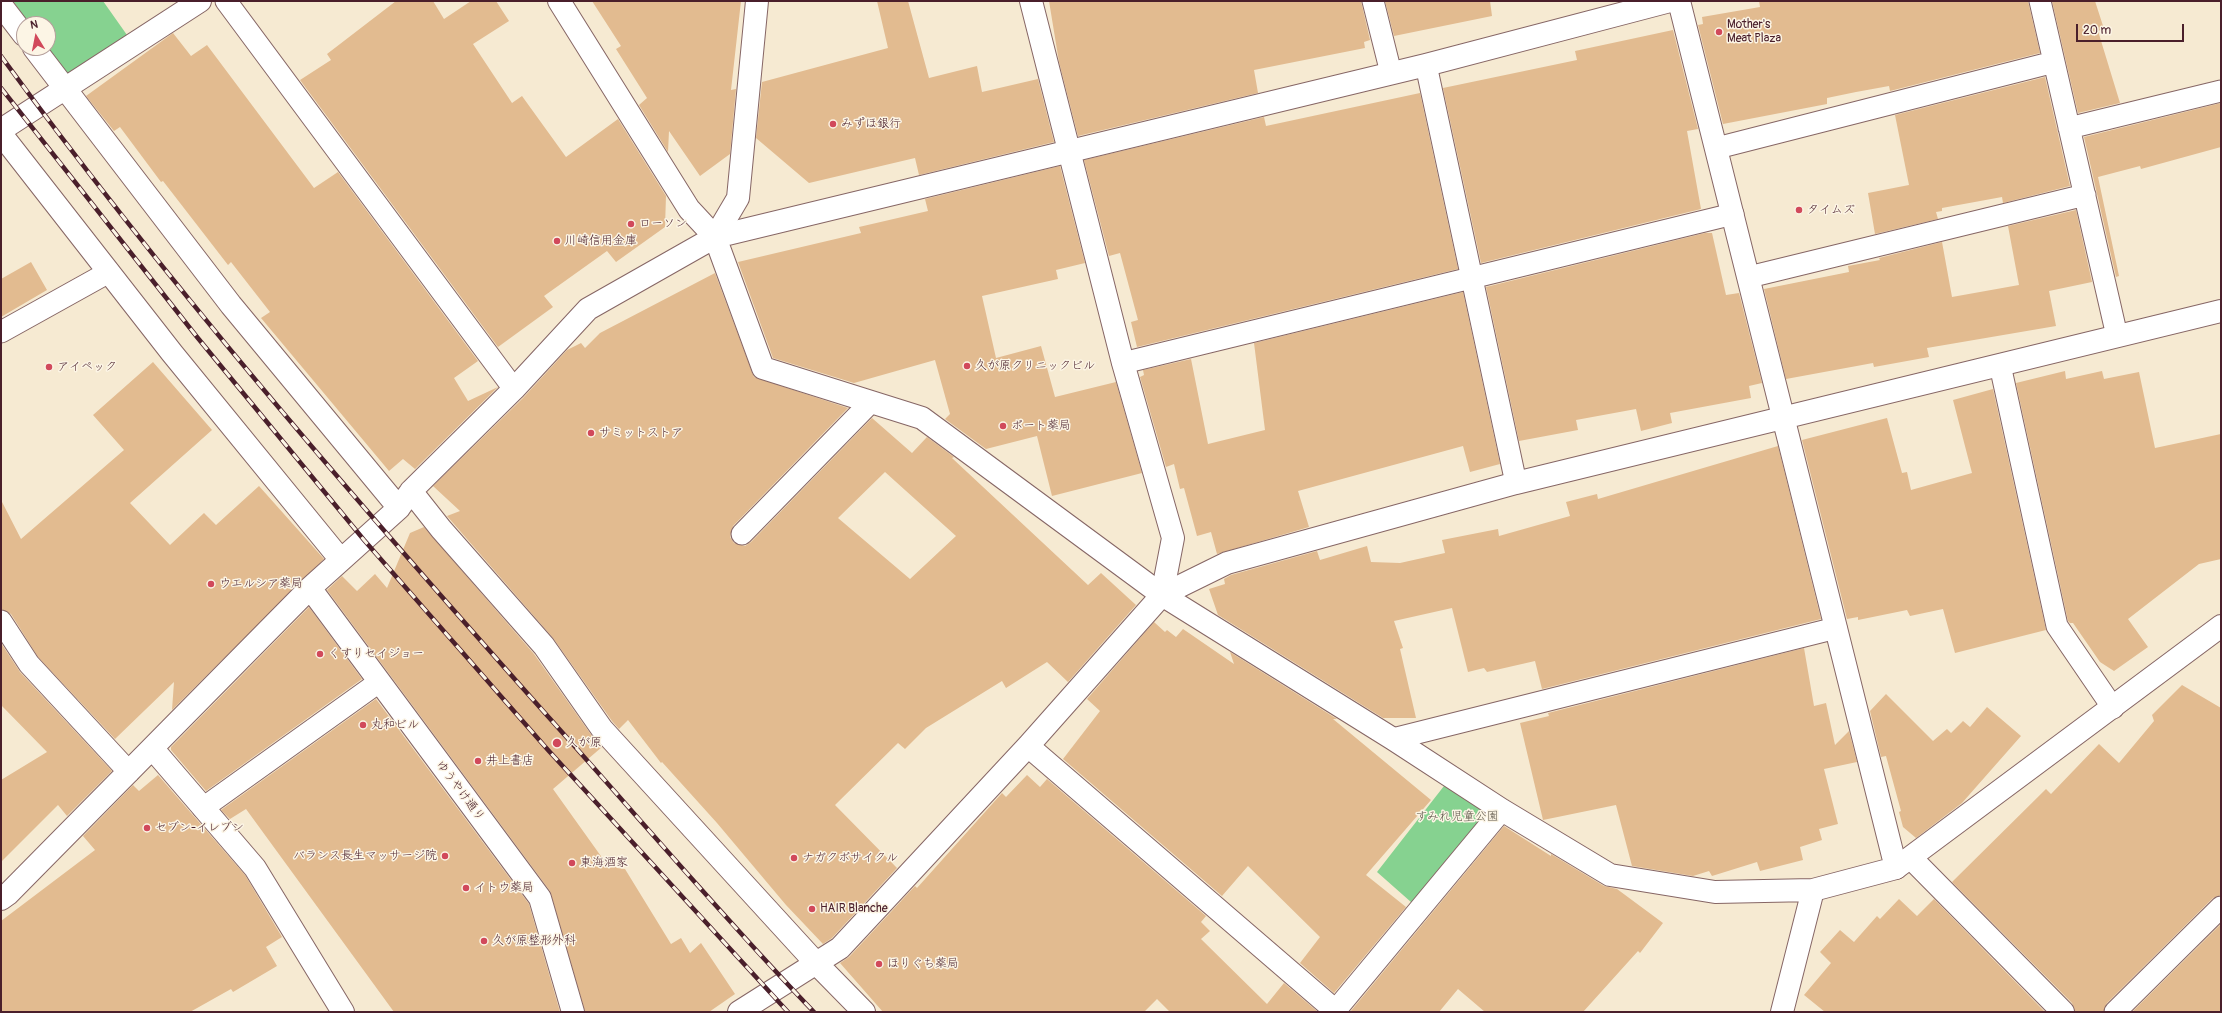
<!DOCTYPE html>
<meta charset="utf-8">
<style>
body{margin:0}
#map{position:relative;width:2222px;height:1013px;overflow:hidden;background:#f6ead2;font-family:Pangolin,sans-serif}
canvas{display:block}
.frame{position:absolute;inset:0;border:2px solid #4a1f2b;pointer-events:none}
.north{position:absolute;left:16px;top:16px;width:40px;height:40px;box-sizing:border-box;background:#fcf5e5;border:1px solid #b59f9b;border-radius:50%;rotate:350deg;font-size:11px;font-weight:700;line-height:16px;text-align:center;color:#4a1f2b}
.north::after{content:'';display:block;margin:auto;width:14px;height:18px;background:#d1495b;clip-path:polygon(50% 0,100% 100%,50% 72%,0 100%)}
.scale{position:absolute;left:2076px;top:24px;width:108px;height:18px;box-sizing:border-box;border:2px solid #4a1f2b;border-top:0;padding-left:5px;font-size:12px;line-height:14px;white-space:nowrap;color:#4a1f2b;-webkit-text-stroke:3px #fcf5e5;paint-order:stroke}
</style>
<div id="map">
<canvas width="2222" height="1013"></canvas>
<div class="frame"></div>
<div class="north">N</div>
<div class="scale">20 m</div>
</div>
<script>
const ctx = document.querySelector('canvas').getContext('2d');
ctx.lineJoin = 'round';
function fill(path, color) {
  ctx.fillStyle = color;
  ctx.fill(path, 'evenodd');
}
function trace(path, color, width, dash) {
  ctx.strokeStyle = color;
  ctx.lineWidth = width;
  ctx.lineCap = dash ? 'butt' : 'round';
  ctx.setLineDash(dash || []);
  ctx.stroke(path);
}
function write(font, color, halo, rows, align = 'center') {
  ctx.font = font + ' Pangolin,"Klee One",sans-serif';
  ctx.lineWidth = 3;
  ctx.setLineDash([]);
  ctx.textBaseline = 'middle';
  ctx.strokeStyle = halo;
  ctx.fillStyle = color;
  for (const [text, x, y, turn = 0] of rows) {
    ctx.save();
    ctx.translate(x, y);
    ctx.rotate((+turn || 0) * Math.PI / 180);
    ctx.textAlign = isNaN(turn) ? turn : align;
    if (halo) ctx.strokeText(text, 0, 0);
    ctx.fillText(text, 0, 0);
    ctx.restore();
  }
}
fill(new Path2D(`
 M13,1H103L127,35L64,77L45,48H48V24H29Z
 M1451,777L1502,810L1420,910L1377,872Z`), '#86d290');
fill(new Path2D(`
 M396,1H433L444,19L471,1H496L509,21L473,44L512,103L522,96L566,157L618,119L666,196L665,227L616,262L607,251L544,296L553,307L498,347L300,80L331,60L327,54Z
 M592,1H741L731,90L736,89L730,154L700,176L669,131L668,152L639,105L647,98L616,49L621,46Z
 M877,1H908L929,78L977,66L982,92L1038,79L1054,142L919,175L915,158L809,183L756,138L762,82L888,48Z
 M1049,1H1361L1370,40L1364,42L1365,48L1254,70L1258,93L1078,136L1059,62Z
 M1385,1H1490L1492,16L1394,36Z
 M1759,1H2028L2040,53L1890,91L1889,86L1856,92L1827,98V104L1723,124L1698,25L1703,24L1702,17L1760,7Z
 M2052,1H2095L2104,29L2098,31L2120,103L2078,113Z
 M1673,30L1698,129L1687,131L1701,209L1481,263L1443,88L1577,60L1575,51Z
 M173,33L191,56L207,45L314,188L338,172L478,361L454,378L468,401L498,387L415,469L403,459L389,471L261,318L270,312L231,262L228,265L163,181L161,182L120,127L114,131L86,96Z
 M2045,77L2070,186L2003,203L2002,197L1942,208V211L1936,212L1938,219L1875,234L1868,193L1909,185L1895,115Z
 M1420,93L1458,269L1137,347L1131,322L1138,320L1120,253L1109,256L1084,160L1264,117L1266,126Z
 M2221,103V147L2141,169L2140,166L2098,177L2119,276L2116,277L2084,137Z
 M1060,166L1085,263L1056,270L1058,279L982,296L996,358L1041,346L1055,397L1116,382L1142,473L1052,496L1037,436L986,449L945,419L950,414L935,360L854,383L773,358L738,262L861,233L859,227L928,211L925,199Z
 M2076,210L2092,282L2049,291L2056,326L1927,348L1929,357L1874,367L1873,363L1786,379L1764,289L1849,272L1848,266L1880,260L1879,258L1942,242L1952,297L2019,285L2008,226Z
 M1705,233H1712L1726,295L1739,293L1762,383L1749,386L1751,398L1670,413L1672,423L1641,431L1636,409L1576,420L1578,430L1519,441L1486,287Z
 M31,262L47,290L1,317V279Z
 M715,273L754,377L848,408L733,526L730,537L734,543L745,546L751,542L872,418L912,453L927,437L954,457L952,458L1088,585L1101,573L1136,605L1068,682L1047,662L1006,688L1002,681L926,728L905,749L898,743L835,805L897,868L832,938L823,944L786,905L717,823L662,762L661,763L628,720L619,729L612,721L553,638L447,516L460,511L433,486L523,398L567,350L581,343L585,348L600,333ZM885,472L956,536L910,579L838,518Z
 M1463,292L1500,464L1470,472L1463,446L1298,491L1309,527L1217,554L1211,532L1197,536L1184,488L1180,489L1174,464L1166,467L1140,377L1144,375L1143,370L1191,359L1208,444L1265,430L1254,343Z
 M153,362L212,430L130,503L170,545L204,513L216,525L259,486L324,559L172,710L174,682L115,739L38,657L11,614L1,609V500L21,539L124,450L93,415Z
 M2065,371L2066,379L2102,371L2104,379L2139,372L2155,448L2221,434V559L2199,564L2128,619L2148,647L2114,671L2100,662L2073,623H2070L2068,621L2016,383Z
 M1993,389L2046,630L1955,653L1943,609L1910,616L1907,610L1858,620V617L1847,619L1802,440L1887,418L1902,473L1907,472L1911,490L1972,473L1953,400Z
 M1778,446L1821,619L1542,689L1535,661L1487,672L1484,668L1468,672L1452,608L1394,621L1403,648L1400,649L1416,718H1383L1218,615L1209,589L1225,584L1224,579L1231,575L1317,551L1320,560L1367,546L1371,562L1400,563L1445,553L1442,540L1498,529L1499,536L1570,516L1566,502L1597,494L1598,499Z
 M424,527L534,654L592,736L602,747L553,789L603,859L609,856L617,868L625,869L671,944L681,938L690,953L701,943L735,994L709,1012H585L550,891L327,590L342,576L357,591L375,574L387,588L410,533Z
 M309,607L362,679L206,791L171,750V747Z
 M1154,622L1165,632L1167,630L1176,637L1183,629L1234,664L1230,652L1337,719H1333L1431,800L1366,875L1406,907L1334,993L1300,963L1320,937L1248,866L1222,896L1063,759L1100,711L1087,699Z
 M1,643L20,672L112,771L67,816L58,805L1,862V780L47,752L1,705Z
 M1804,648L1814,706L1826,703L1835,745L1849,731L1857,762L1824,769L1838,824L1819,829L1822,840L1800,847L1803,860L1760,871L1757,862L1712,876L1709,871L1693,876L1632,866L1616,805L1543,820L1520,723L1549,716L1548,713Z
 M2182,685L2221,708V895L2213,898L2107,1003L2103,1012H2075L2072,1003L1952,882L2046,789L2051,794L2099,744L2119,763L2154,721L2152,715Z
 M1886,694L1933,741L1947,729L1951,733L1963,721L1970,727L1987,707L2021,736L1962,803L1916,838L1903,827L1899,812L1901,811L1886,756L1881,757L1870,711Z
 M376,699L529,904L560,1012H394L246,809L230,819L221,810Z
 M158,775L245,875L282,937L266,947L277,966L233,992L231,989L190,1012H1V921L95,850L83,836L133,785L139,791Z
 M1027,775L1040,787L1047,779L1206,916L1201,922L1210,931L1201,939L1267,1004L1284,983L1318,1012H1170L1157,999L1144,1012H883L840,963L849,957L915,886L917,888L1002,793L1006,797Z
 M1504,826L1551,856V854L1604,886L1617,889L1663,923L1640,953L1638,951L1583,1012H1485L1458,989L1439,1012H1350Z
 M1899,899L1917,916L1934,899L2045,1012H1825L1804,995L1831,963L1820,952L1840,930L1854,942L1877,916L1880,919Z
 M2221,924V1012H2132Z`), '#e2bb90');
const lane = new Path2D(`
 M226,1L514,389
 M1373,1L1391,73
 M2040,1L2117,336
 M1426,65L1516,483
 M2069,128L2221,91
 M1717,148L2054,62
 M1749,277L2085,195
 M1,332L109,272
 M1123,363L1733,214
 M2000,365L2057,626L2113,708
 M742,534L871,402
 M1,621L29,664L129,772
 M1393,739L1836,628
 M203,808L379,682
 M1335,1011L1502,810
 M2115,1012L2221,907`);
const street = new Path2D(`
 M1,5L24,35
 M34,48L231,305L399,508
 M1,130L200,1
 M1,134L172,353L341,560
 M715,237L763,368L922,418L1162,595L1393,739L1502,810L1610,875L1715,892L1813,890L1896,868L1679,1
 M411,491L441,529L544,646L602,729L816,963L864,1012
 M310,588L540,898L573,1012
 M1028,746L1337,1012
 M152,748L255,868L343,1012
 M1911,858L2063,1012
 M1,899L8,894L310,588L399,508L411,491L514,389L588,309L715,237L1426,65L1670,1
 M739,1012L840,948L1028,746L1162,595L1227,563L1516,483L2221,311
 M1782,1012L1813,890`);
const secondary = new Path2D(`
 M559,1L689,209L715,237L738,198L757,1
 M1031,1L1123,363L1173,538L1162,595
 M1896,868L2221,626`);
trace(lane, '#866665', 23);
trace(street, '#866665', 24);
trace(secondary, '#866665', 24);
trace(lane, '#fff', 21);
trace(street, '#fff', 22);
trace(secondary, '#fff', 22);
const rail = new Path2D(`
 M1,56C169,286 355,500 544,712C634,812 721,915 814,1012
 M1,88L197,337L364,540L548,750L788,1012`);
trace(rail, '#4a1f2b', 4.5);
trace(rail, '#fcf5e5', 3, [9]);
for (const [x, y, r, color] of [
 [1719,32,4,"#d1495b"],
 [833,124,4,"#d1495b"],
 [1799,210,4,"#d1495b"],
 [631,224,4,"#d1495b"],
 [557,241,4,"#d1495b"],
 [967,366,4,"#d1495b"],
 [49,367,4,"#d1495b"],
 [1003,426,4,"#d1495b"],
 [591,433,4,"#d1495b"],
 [211,584,4,"#d1495b"],
 [320,654,4,"#d1495b"],
 [363,725,4,"#d1495b"],
 [557,743,5,"#d1495b"],
 [478,761,4,"#d1495b"],
 [147,828,4,"#d1495b"],
 [445,856,4,"#d1495b"],
 [794,858,4,"#d1495b"],
 [572,863,4,"#d1495b"],
 [466,888,4,"#d1495b"],
 [812,909,4,"#d1495b"],
 [484,941,4,"#d1495b"],
 [879,964,4,"#d1495b"]
]) {
  const dot = new Path2D();
  dot.arc(x, y, r, 0, 2 * Math.PI);
  ctx.fillStyle = color;
  ctx.fill(dot);
  trace(dot, '#fcf5e5', 1.5);
}
write('12px', '#4a1f2b', '#fcf5e5', [
 ["Mother's",1727,25],
 ["Meat Plaza",1727,39],
 ["みずほ銀行",841,124],
 ["タイムズ",1807,210],
 ["ローソン",639,224],
 ["川崎信用金庫",565,241],
 ["久が原クリニックビル",975,366],
 ["アイペック",57,367],
 ["ポート薬局",1011,426],
 ["サミットストア",599,433],
 ["ウエルシア薬局",219,584],
 ["くすりセイジョー",328,654],
 ["丸和ビル",371,725],
 ["久が原",566,743],
 ["井上書店",486,761],
 ["セブン-イレブン",155,828],
 ["バランス長生マッサージ院",437,856,"right"],
 ["ナガクボサイクル",802,858],
 ["東海酒家",580,863],
 ["イトウ薬局",474,888],
 ["HAIR Blanche",820,909],
 ["久が原整形外科",492,941],
 ["ほりぐち薬局",887,964]
], 'left');
write('12px', '#4a1f2b', '#fcf5e5', [
 ["ゆうやけ通り",460,791,53]
]);
write('12px', '#5c5549', '#fcf5e5', [
 ["すみれ児童公園",1457,817]
]);
</script>
